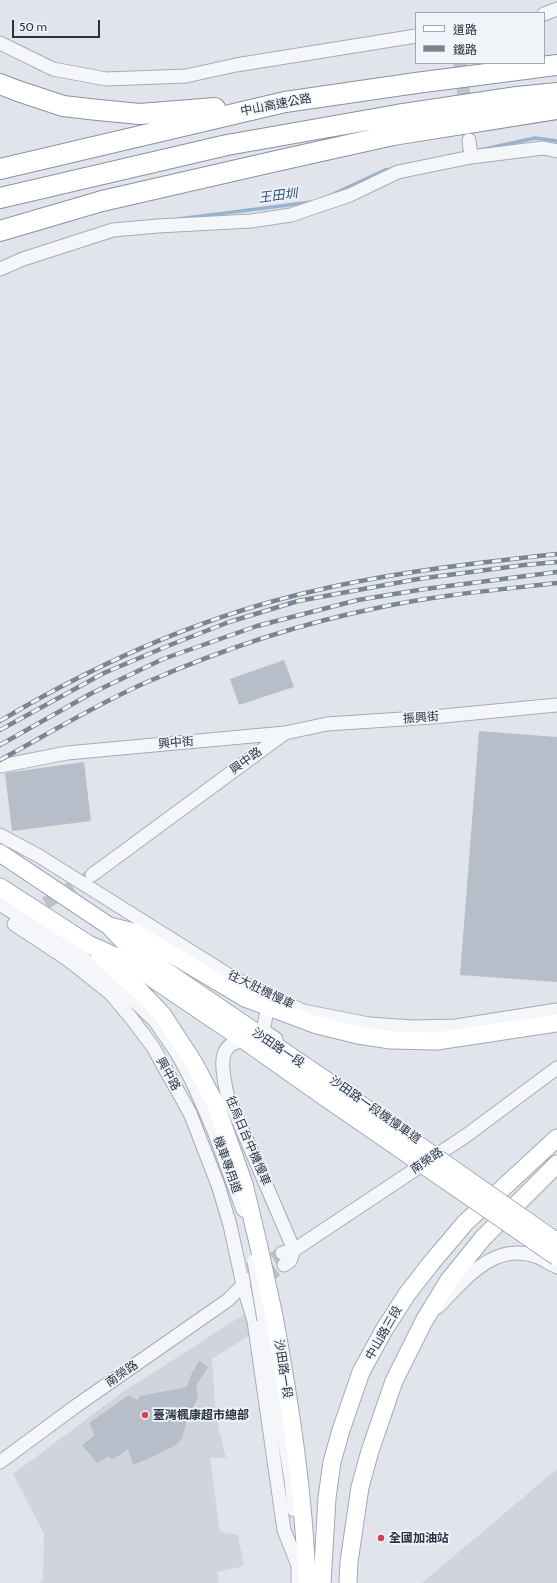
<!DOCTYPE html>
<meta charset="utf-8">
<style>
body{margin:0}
#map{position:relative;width:557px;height:1583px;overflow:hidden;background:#e1e5eb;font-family:Cabin,"Noto Sans TC",sans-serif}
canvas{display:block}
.legend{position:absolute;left:415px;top:12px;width:130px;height:52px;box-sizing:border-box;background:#f1f4f8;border:1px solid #a1a6b0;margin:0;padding:5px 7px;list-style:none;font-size:12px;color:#283244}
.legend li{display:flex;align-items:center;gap:8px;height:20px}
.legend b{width:20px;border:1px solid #a1a6b0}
.scale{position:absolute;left:12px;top:20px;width:88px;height:18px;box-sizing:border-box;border:2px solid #283244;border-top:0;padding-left:5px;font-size:12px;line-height:14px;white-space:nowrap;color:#283244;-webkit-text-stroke:3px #f1f4f8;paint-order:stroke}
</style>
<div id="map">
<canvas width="557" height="1583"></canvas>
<ul class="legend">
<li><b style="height:5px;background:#fff"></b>道路</li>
<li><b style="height:5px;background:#7a8495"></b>鐵路</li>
</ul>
<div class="scale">50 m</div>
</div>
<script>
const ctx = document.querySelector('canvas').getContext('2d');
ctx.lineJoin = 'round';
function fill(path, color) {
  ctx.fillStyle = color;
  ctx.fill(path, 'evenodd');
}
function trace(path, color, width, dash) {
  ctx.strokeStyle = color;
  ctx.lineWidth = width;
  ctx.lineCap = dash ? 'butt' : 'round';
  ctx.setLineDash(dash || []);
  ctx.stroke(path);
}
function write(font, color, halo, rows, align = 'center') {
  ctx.font = font + ' Cabin,"Noto Sans TC",sans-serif';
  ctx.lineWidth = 3.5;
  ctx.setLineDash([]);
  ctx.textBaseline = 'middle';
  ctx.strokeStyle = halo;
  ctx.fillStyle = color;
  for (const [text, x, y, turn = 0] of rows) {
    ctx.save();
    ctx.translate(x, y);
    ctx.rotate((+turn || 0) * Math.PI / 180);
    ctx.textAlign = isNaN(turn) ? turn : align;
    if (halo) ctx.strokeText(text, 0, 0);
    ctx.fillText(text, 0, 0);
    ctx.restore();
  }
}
fill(new Path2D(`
 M246,1313L250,1335L212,1359L215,1405L219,1429L226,1458H210L220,1532L238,1535L244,1566L217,1572L219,1583H39L43,1580L44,1534L13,1474L123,1392Z
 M557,1468V1583H422L557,1469Z`), '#cfd4dd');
trace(new Path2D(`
 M480,150L535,138L557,141
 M329,196L385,170L392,169
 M178,219L312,202`), '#9ab3cd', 3.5);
fill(new Path2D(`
 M284,660L294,687L239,705L230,679Z
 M479,731L557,737V982L460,975Z
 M84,762L91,821L12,831L5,773Z
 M199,1361L208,1367L196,1386L198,1397L187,1420L182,1438L177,1444L157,1455L133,1465L128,1449L112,1460L109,1456L97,1463L82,1445L95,1435L89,1423L129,1395L137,1400L140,1396L187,1387L193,1370V1372Z`), '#b8bec9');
trace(new Path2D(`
 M460,63L466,113
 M29,913L89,877
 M257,1269L282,1253
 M250,1288L284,1265`), '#bcc1ca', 13, [13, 6]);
const minor = new Path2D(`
 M544,14L557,9
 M0,43L53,69L106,79L186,76L236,65L416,36
 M469,140L471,157
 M0,269L23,259L113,230L158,226L251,221L291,215L350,195L398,172L471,157L543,148L557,151
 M0,766L67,753L285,733L327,724L433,717L557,705
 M0,835L39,856L235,979L303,1011L369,1024L413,1027L456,1026L557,1010
 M92,875L285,733
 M0,904L85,959L131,998L155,1021L177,1053L192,1081L214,1131L243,1210
 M19,919L14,924L67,959L111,994L132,1019L153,1047L190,1113L218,1185L230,1225L243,1285L254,1321L284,1530L299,1568
 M268,997V1007L263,1030L276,1039
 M245,1041C214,1042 223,1073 227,1094L294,1250
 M282,1253L294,1250L467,1135L557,1068
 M284,1265L290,1261L294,1250
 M438,1307C465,1280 494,1240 538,1257C544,1260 551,1264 557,1267
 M264,1320L291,1480L294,1510
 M0,1462L76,1406L228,1300L243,1285L246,1279
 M298,1583V1561`);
const major = new Path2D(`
 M0,853L109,926L125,943L330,1083
 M0,887L88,944L128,962L245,1041L326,1098
 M109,926L134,932L245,998L317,1025L358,1035L391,1040L437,1041L557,1023
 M100,955L141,992L162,1014L194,1063L216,1105L244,1184L259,1247
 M274,1316C290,1404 304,1493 307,1583
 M322,1583L327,1498L332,1462L341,1430L361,1372L384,1330L407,1294L432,1262L465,1223L557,1138
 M348,1583L349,1562L360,1487L370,1451L394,1381L424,1321L449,1280L483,1238L557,1164`);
const highway = new Path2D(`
 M0,84L18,91L63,106L98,110L140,114L215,108
 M0,169L285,102L416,83L557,65
 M0,198L227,145L397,115L517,97L557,93
 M0,231L102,201L272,162L393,135L557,109`);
trace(minor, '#a6acb6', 15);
trace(major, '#a0a9b7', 19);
trace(highway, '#8892a2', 22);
trace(minor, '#f4f6f9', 13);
trace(major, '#fff', 17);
trace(highway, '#fff', 20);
const rail = new Path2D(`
 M0,721C99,662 205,615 318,590C396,572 477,563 557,554
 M0,730L104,673L170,645L229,622L298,601L418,579L524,565L557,562
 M0,745L92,693L163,659L257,626L358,600L425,589L557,572
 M0,760C48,734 97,704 147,682C221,650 298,624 377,608C436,595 497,590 557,583`);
trace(rail, '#7a8495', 4.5);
trace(rail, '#f1f4f8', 3, [9]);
const minorBridge = new Path2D(`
 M254,1261L264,1320`);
const majorBridge = new Path2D(`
 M330,1083L557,1242
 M326,1098L557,1257
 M259,1247L274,1316`);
trace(minorBridge, '#a6acb6', 15, []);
trace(majorBridge, '#a0a9b7', 19, []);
trace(minorBridge, '#f4f6f9', 13);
trace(majorBridge, '#fff', 17);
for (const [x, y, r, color] of [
 [145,1415,4,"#d64056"],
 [381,1538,4,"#d64056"]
]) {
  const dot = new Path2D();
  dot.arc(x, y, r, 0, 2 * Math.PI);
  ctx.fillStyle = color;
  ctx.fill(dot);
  trace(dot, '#f1f4f8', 1.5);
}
write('12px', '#283244', '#f1f4f8', [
 ["中山高速公路",276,105,-11],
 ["振興街",421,718,-4],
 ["興中街",176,743,-5],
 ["興中路",246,761,-36],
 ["往大肚機慢車",261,990,26],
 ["沙田路一段",278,1048,34],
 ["興中路",168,1074,61],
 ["沙田路一段機慢車道",375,1110,35],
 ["往烏日台中機慢車",248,1141,67],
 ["南榮路",427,1161,-34],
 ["機車專用道",227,1165,70],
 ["中山路三段",384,1333,-60],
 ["沙田路一段",283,1369,81],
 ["南榮路",122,1374,-35]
]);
write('bold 12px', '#283244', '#f1f4f8', [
 ["臺灣楓康超市總部",153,1415],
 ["全國加油站",389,1538]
], 'left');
write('italic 13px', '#30517a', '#f1f4f8', [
 ["王田圳",278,196,-7]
]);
</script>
